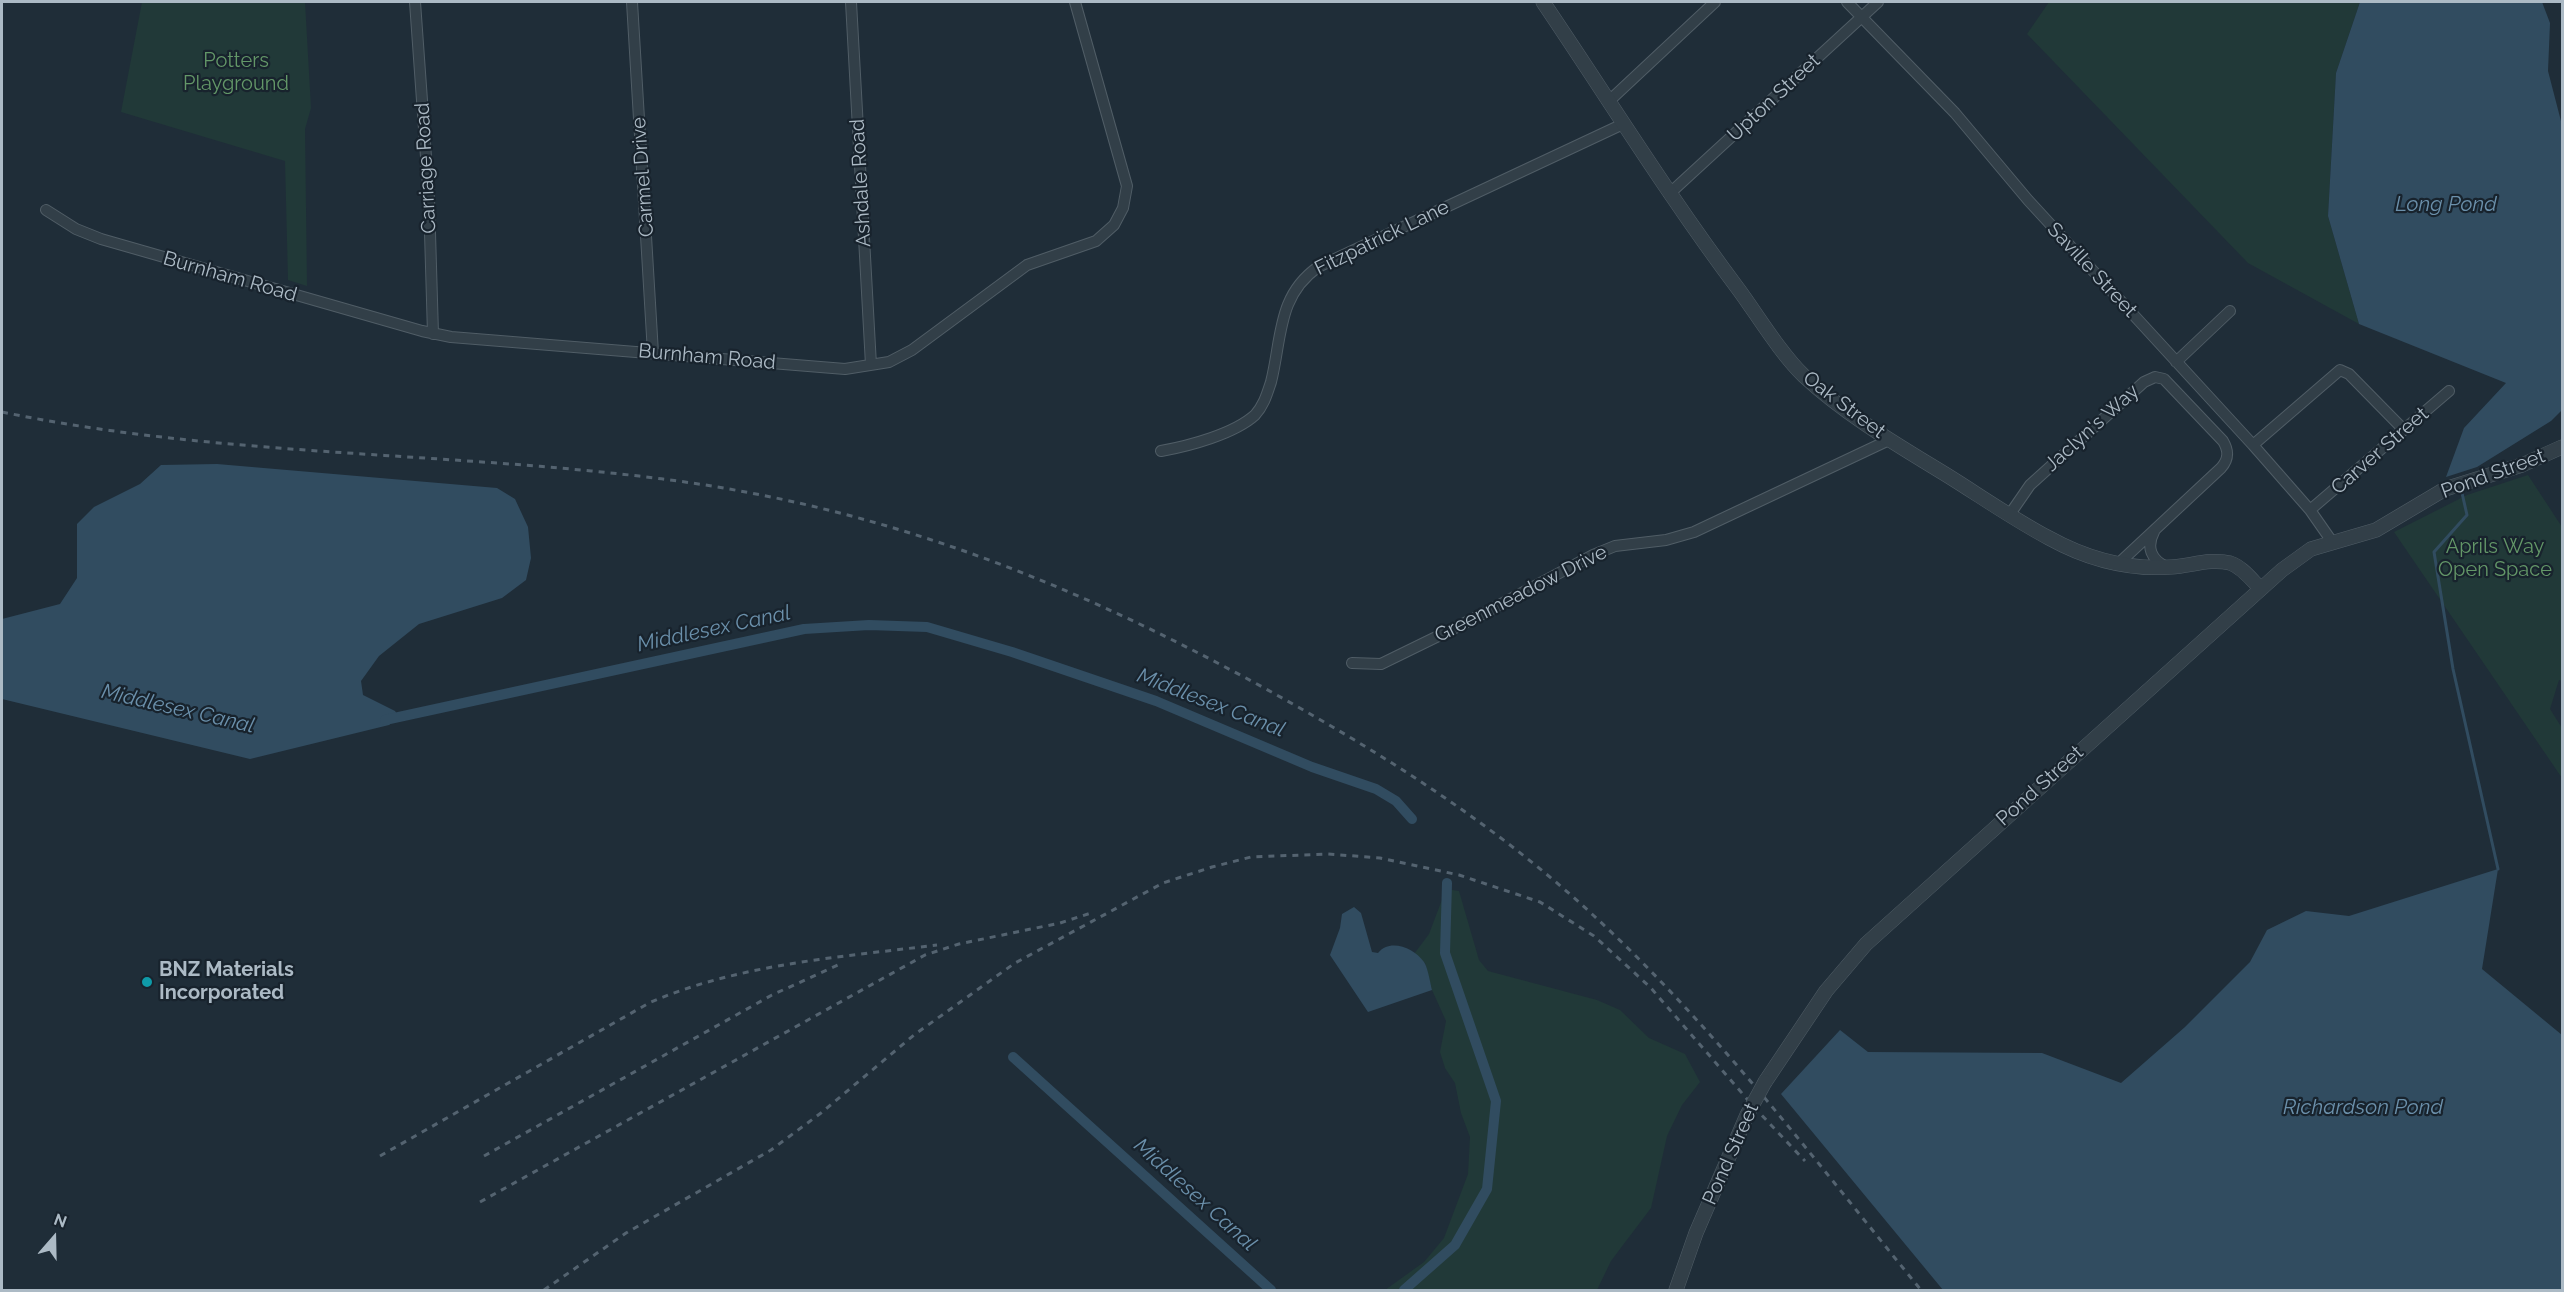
<!DOCTYPE html>
<style>
body{margin:0}
#map{position:relative;width:2564px;height:1292px;overflow:hidden;background:#1f2d38;font-family:Raleway,sans-serif}
canvas{display:block}
.frame{position:absolute;inset:0;border:3px solid #acbac5;pointer-events:none}
.north{position:absolute;left:24px;top:1208px;width:60px;height:60px;-webkit-text-stroke:4px #18232d;paint-order:stroke;rotate:20deg;font-size:16px;font-weight:700;line-height:24px;text-align:center;color:#acbac5}
.north::after{content:'';display:block;margin:auto;width:21px;height:27px;background:#acbac5;clip-path:polygon(50% 0,100% 100%,50% 72%,0 100%)}
</style>
<div id="map">
<canvas width="2564" height="1292"></canvas>
<div class="frame"></div>
<div class="north">N</div>
</div>
<script>
const ctx = document.querySelector('canvas').getContext('2d');
ctx.lineJoin = 'round';
function fill(path, color) {
  ctx.fillStyle = color;
  ctx.fill(path, 'evenodd');
}
function trace(path, color, width, dash) {
  ctx.strokeStyle = color;
  ctx.lineWidth = width;
  ctx.lineCap = dash ? 'butt' : 'round';
  ctx.setLineDash(dash || []);
  ctx.stroke(path);
}
function write(font, color, halo, rows, align = 'center') {
  ctx.font = font + ' Raleway,sans-serif';
  ctx.lineWidth = 4.5;
  ctx.setLineDash([]);
  ctx.textBaseline = 'middle';
  ctx.strokeStyle = halo;
  ctx.fillStyle = color;
  for (const [text, x, y, turn = 0] of rows) {
    ctx.save();
    ctx.translate(x, y);
    ctx.rotate((+turn || 0) * Math.PI / 180);
    ctx.textAlign = isNaN(turn) ? turn : align;
    if (halo) ctx.strokeText(text, 0, 0);
    ctx.fillText(text, 0, 0);
    ctx.restore();
  }
}
fill(new Path2D(`
 M142,2H305L311,108L305,129L307,286L288,280L285,161L121,112Z
 M2049,2H2360L2336,73L2328,216L2359,324L2248,263L2027,34Z
 M2528,475L2562,527V681L2559,680L2550,709L2562,728V778L2394,532L2467,495Z
 M1446,889L1459,891L1479,960L1488,971L1597,1000L1620,1010L1649,1038L1685,1054L1700,1082L1682,1105L1667,1136L1651,1208L1611,1261L1597,1290H1385L1424,1262L1444,1238L1468,1174L1470,1137L1461,1113L1455,1083L1445,1068L1440,1052L1446,1021L1432,990L1425,963L1414,954L1429,934Z`), '#213938');
fill(new Path2D(`
 M2360,2H2542L2550,23L2548,71L2562,125V410L2551,421L2477,467L2446,477L2464,428L2506,383L2359,324L2328,216L2336,73Z
 M217,464L497,488L515,499L528,527L531,558L526,580L502,598L419,624L379,656L361,681L363,695L395,711L399,717L389,725L250,759L2,699V619L60,604L77,578V524L94,507L140,484L161,465Z
 M2498,869L2482,969L2562,1035V1290H1943L1781,1094L1840,1030L1868,1052L2042,1053L2121,1083L2185,1027L2250,962L2267,930L2306,911L2349,916Z
 M1354,907L1361,913L1372,952L1378,953C1390,938 1414,948 1424,962C1428,968 1430,982 1432,990L1368,1012L1330,955L1340,928L1342,914Z`), '#314c60');
trace(new Path2D(`
 M2462,493L2467,515L2434,552L2453,669L2498,869`), '#314c60', 3);
trace(new Path2D(`
 M385,720L804,629L869,625L927,627L1012,652L1156,701L1312,767L1376,789L1396,801L1412,819
 M1013,1057L1271,1290
 M1404,1290L1455,1245L1487,1189L1496,1101L1445,953L1447,883`), '#314c60', 10);
const minor = new Path2D(`
 M415,2L429,199L433,334
 M632,2L653,353
 M851,2L871,365
 M1847,2L1955,113L2028,200L2253,445L2310,510L2333,543
 M1608,102L1715,2
 M1669,194L1878,2
 M46,210L76,229L101,239L422,331L451,337L845,369L889,362L912,350L1027,265L1096,241L1114,225L1123,208L1127,186L1075,2
 M2176,362L2230,311
 M2253,445L2340,370L2349,374L2404,430
 M1161,451C1189,446 1234,434 1255,415C1264,405 1267,394 1271,382C1282,338 1277,296 1318,267L1623,124
 M2310,510L2449,391
 M2010,514L2030,485L2144,382L2155,377L2164,379L2223,441C2229,451 2229,459 2221,468L2118,564
 M2154,532C2146,547 2151,560 2167,567
 M1352,663L1381,664L1471,620L1593,555L1615,546L1666,540L1694,532L1889,440`);
const tertiary = new Path2D(`
 M1543,2C1608,98 1669,197 1739,290C1758,316 1781,354 1804,376C1846,415 1896,444 1945,474C1979,495 2013,519 2049,538C2087,559 2128,570 2171,567C2190,566 2211,558 2230,563C2242,567 2251,579 2260,588
 M1765,1082L1826,991L1866,944L2282,570L2311,549L2376,530L2445,489L2522,465L2562,447
 M1676,1290L1696,1233L1747,1115`);
trace(minor, '#505d66', 12);
trace(tertiary, '#505d66', 15);
trace(minor, '#323f48', 10);
trace(tertiary, '#323f48', 14);
trace(new Path2D(`
 M2,412C219,457 443,451 663,479C883,507 1073,583 1266,689C1383,754 1495,824 1593,915C1716,1028 1816,1162 1921,1290
 M380,1156L649,1003C738,964 841,957 937,945
 M484,1156L772,995L840,964
 M480,1202L925,955L959,944L1060,923L1094,912
 M544,1290L626,1233L771,1150L821,1113L914,1035L1015,963L1163,883L1212,867L1251,857L1328,854L1380,858L1459,875L1540,902L1594,936L1650,987L1754,1107L1805,1161`), '#546370', 3, [6, 6]);
const tertiaryBridge = new Path2D(`
 M1747,1115L1765,1082`);
trace(tertiaryBridge, '#505d66', 15, []);
trace(tertiaryBridge, '#323f48', 14);
for (const [x, y, r, color] of [
 [147,982,6,"#0f9aa8"]
]) {
  const dot = new Path2D();
  dot.arc(x, y, r, 0, 2 * Math.PI);
  ctx.fillStyle = color;
  ctx.fill(dot);
  trace(dot, '#18232d', 2);
}
write('20px', '#639768', '#18232d', [
 ["Potters",236,61],
 ["Playground",236,84],
 ["Aprils Way",2495,547],
 ["Open Space",2495,570]
]);
write('20px', '#acbac5', '#18232d', [
 ["Upton Street",1774,98,-43],
 ["Carriage Road",426,168,-93],
 ["Carmel Drive",643,177,-94],
 ["Ashdale Road",861,183,-93],
 ["Fitzpatrick Lane",1382,238,-26],
 ["Saville Street",2092,270,47],
 ["Burnham Road",230,277,16],
 ["Burnham Road",707,357,5],
 ["Oak Street",1844,405,37],
 ["Jaclyn's Way",2092,428,-42],
 ["Carver Street",2380,451,-41],
 ["Pond Street",2493,474,-20],
 ["Greenmeadow Drive",1521,594,-27],
 ["Pond Street",2040,786,-42],
 ["Pond Street",1731,1154,-66]
]);
write('bold 20px', '#acbac5', '#18232d', [
 ["BNZ Materials",159,970],
 ["Incorporated",159,993]
], 'left');
write('italic 21px', '#6b90ab', '#18232d', [
 ["Long Pond",2446,205],
 ["Middlesex Canal",714,629,-12],
 ["Middlesex Canal",1211,703,21],
 ["Middlesex Canal",178,709,13],
 ["Richardson Pond",2363,1108],
 ["Middlesex Canal",1195,1195,42]
]);
</script>
